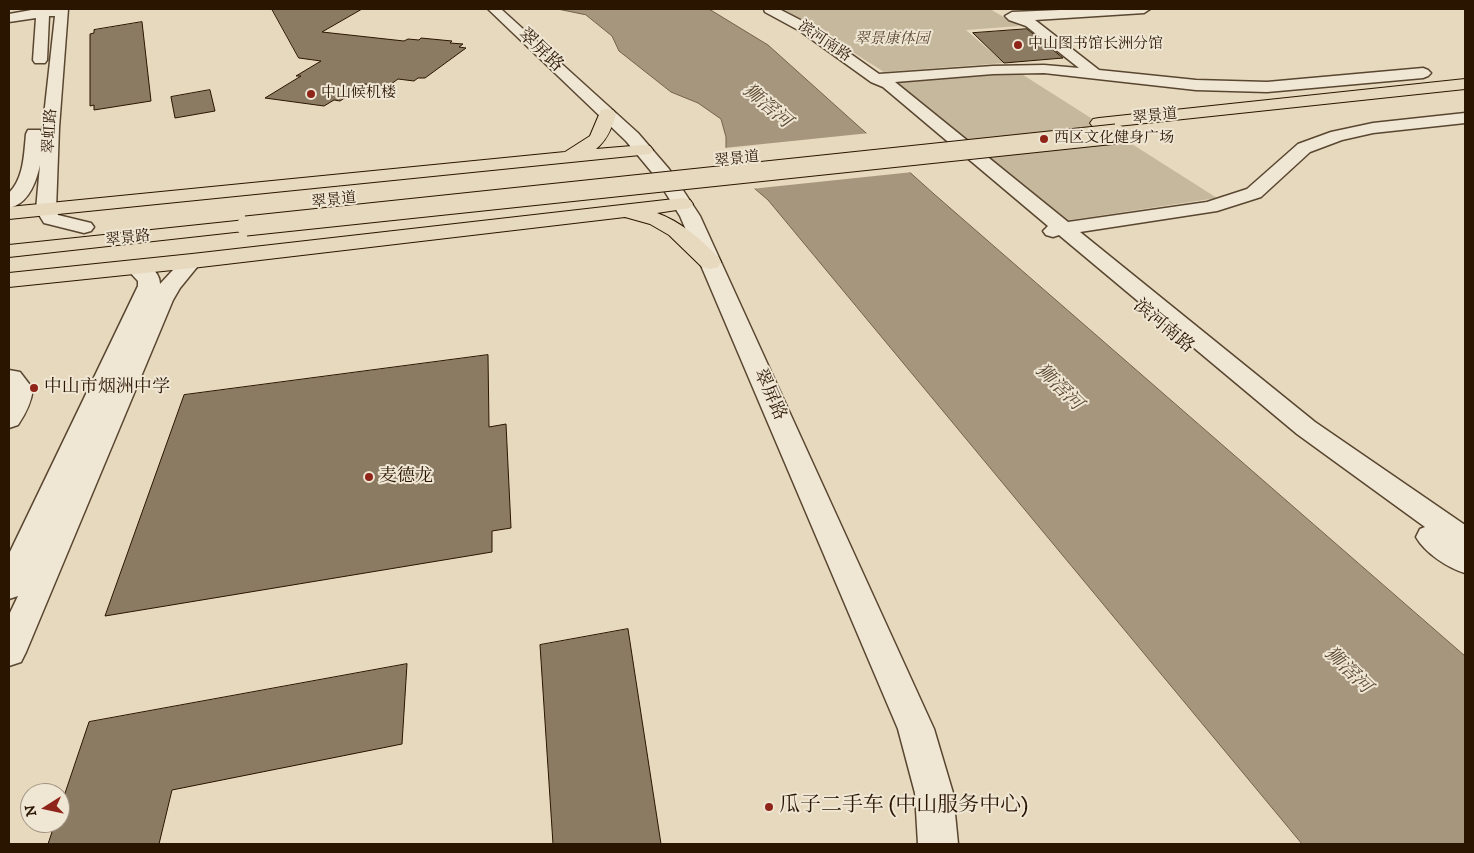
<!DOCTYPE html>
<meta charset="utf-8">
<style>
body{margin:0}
#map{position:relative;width:1474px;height:853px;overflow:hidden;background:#e6d9bd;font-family:"IM FELL DW Pica",serif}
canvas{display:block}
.frame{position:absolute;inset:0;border:10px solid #2a1501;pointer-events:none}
.north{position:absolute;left:20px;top:783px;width:50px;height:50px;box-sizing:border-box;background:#efe6d4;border:1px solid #a09280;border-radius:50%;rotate:260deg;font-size:14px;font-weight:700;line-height:20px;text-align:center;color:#2a1501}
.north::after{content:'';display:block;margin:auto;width:18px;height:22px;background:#8f2418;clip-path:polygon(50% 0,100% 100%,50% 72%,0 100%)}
</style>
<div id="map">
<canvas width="1474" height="853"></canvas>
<div class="frame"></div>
<div class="north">N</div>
</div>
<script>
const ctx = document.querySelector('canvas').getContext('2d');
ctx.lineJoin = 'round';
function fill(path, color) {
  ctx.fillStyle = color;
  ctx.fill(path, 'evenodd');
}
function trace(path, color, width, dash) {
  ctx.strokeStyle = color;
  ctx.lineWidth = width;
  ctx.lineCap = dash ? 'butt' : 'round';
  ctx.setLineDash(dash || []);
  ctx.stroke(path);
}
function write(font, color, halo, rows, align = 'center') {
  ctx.font = font + ' "IM FELL DW Pica","Noto Serif SC",serif';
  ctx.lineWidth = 4;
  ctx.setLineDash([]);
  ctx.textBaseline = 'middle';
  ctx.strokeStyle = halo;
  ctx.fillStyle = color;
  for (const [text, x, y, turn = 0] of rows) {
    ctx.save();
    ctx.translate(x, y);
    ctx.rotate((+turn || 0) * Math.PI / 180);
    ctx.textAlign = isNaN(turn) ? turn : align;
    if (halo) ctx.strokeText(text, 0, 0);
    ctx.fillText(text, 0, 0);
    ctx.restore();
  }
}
fill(new Path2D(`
 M778,9H990L1019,26L966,30L1004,63L884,72L807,23Z
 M1020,73L1217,198L1063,221L891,80Z`), '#c6b89d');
const water = new Path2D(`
 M558,9H709L768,45L934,194L1465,656V844H1302L768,200L726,164V137L721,119L698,103L671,92L619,51L612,36L586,15Z`);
fill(water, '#a6967d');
trace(water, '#74624b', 1);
fill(new Path2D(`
 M870,133L913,172L751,189L724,164V148Z`), '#e6d9bd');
const building = new Path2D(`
 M272,9H362L322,32L404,41L408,39L419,40L421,38L452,41L450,43L463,44L459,47L466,48L425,78H418L414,81L398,79L387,87L365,84L340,101L334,100L324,106L265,98L301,76H296L321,61L299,58Z
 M142,22L151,101L94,110V105L90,106V34L94,33V30Z
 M1027,29L1063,58L1004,63L973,33Z
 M210,90L215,111L175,118L171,97Z
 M488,355L489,427L506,424L511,528L492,531V552L105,616L184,395Z
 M628,629L661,844H553L540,645Z
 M407,664L402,744L172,790L159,844H48L55,823H60V808L89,722Z`);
fill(building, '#8c7b63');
trace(building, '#2a1501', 1);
const minor = new Path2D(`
 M37,9H68L59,128L56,210L58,215L91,223L94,227L91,231L84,233L44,223L36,210L40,165C36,183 28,204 9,208V193C24,178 24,154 26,134L28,130H40L42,134L55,16H49L47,60L45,63H35L33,60L36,18L9,22V14Z
 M488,9H501L638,133L669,169L700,216L934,729L953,793L958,844H918L915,793L898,729L680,216L655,176L626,141Z
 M764,9H779L810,25L879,74L993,66L1044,65L1079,68L1026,26L1009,20L1005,16L1012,12L1084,9H1150L1144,13L1035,20L1099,70L1196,80L1267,82L1423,68L1428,70L1431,73L1428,76L1423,78L1267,92L1196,90L1044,73L993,74L895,82L1068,222L1207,202L1247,189L1298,144L1331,132L1373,123L1465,113V123L1373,133L1342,140L1310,152L1261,197L1217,211L1080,232L1315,422L1465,525V573C1448,568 1425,553 1416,537L1420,529L1425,527L1297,434L1059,235L1053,237L1046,235L1043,231L1048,226L883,87L871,82L800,31L765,12Z
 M192,255L199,257L202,261L180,288L173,300L26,652L21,662L9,666V615L18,596L9,599V554L138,286V281L125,267L129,263C141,259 160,269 160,284L185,257Z
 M9,370L20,372L33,389C31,403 26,413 18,425L9,428Z`);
const major = new Path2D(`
 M1465,79V89L1099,128L1093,127L1090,123L1093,119L1099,118Z
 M607,109L613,110L616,114C612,128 607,140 596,149L644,145L650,146L653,150L650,154L9,219V207L565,152L590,136L601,110Z
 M683,198L690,200L693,204L690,208L657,213C682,222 700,239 718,257L721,262L718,267L710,269L702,267L669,235L650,224L625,217L192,268L9,287V273L192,254Z
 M246,220L253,222L256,226L253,230L9,257V245Z`);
trace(minor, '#594630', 3);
trace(major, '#2a1501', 2);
fill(minor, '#efe6d4');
fill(major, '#e6d9bd');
const majorBridge = new Path2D(`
 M246,226L1116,134`);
trace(majorBridge, '#2a1501', 21, []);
trace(majorBridge, '#e6d9bd', 19);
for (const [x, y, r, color] of [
 [1018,45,5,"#8f2418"],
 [311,94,5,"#8f2418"],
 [1044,139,5,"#8f2418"],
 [34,388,5,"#8f2418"],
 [369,477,5,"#8f2418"],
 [769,807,5,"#8f2418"]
]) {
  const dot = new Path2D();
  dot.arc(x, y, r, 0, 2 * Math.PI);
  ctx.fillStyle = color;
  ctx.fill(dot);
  trace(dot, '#efe6d4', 2);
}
write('italic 15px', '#594630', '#efe6d4', [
 ["翠景康体园",892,40]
]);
write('15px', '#2a1501', '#efe6d4', [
 ["滨河南路",824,42,34],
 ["翠景道",1155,117,-6],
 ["翠虹路",51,131,-86],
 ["翠景道",737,160,-6],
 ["翠景道",334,201,-6],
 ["翠景路",128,239,-6]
]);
write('15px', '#2a1501', '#efe6d4', [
 ["中山图书馆长洲分馆",1028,45],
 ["中山候机楼",321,94],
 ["西区文化健身广场",1054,139]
], 'left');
write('18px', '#2a1501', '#efe6d4', [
 ["翠屏路",540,51,43],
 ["滨河南路",1163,327,40],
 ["翠屏路",769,395,66]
]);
write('18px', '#2a1501', '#efe6d4', [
 ["中山市烟洲中学",44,388],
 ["麦德龙",379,477]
], 'left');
write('italic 19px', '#5c4933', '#efe6d4', [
 ["狮滘河",766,107,40],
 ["狮滘河",1058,388,44],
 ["狮滘河",1347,671,44]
]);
write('21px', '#2a1501', '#efe6d4', [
 ["瓜子二手车 (中山服务中心)",779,807]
], 'left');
</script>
